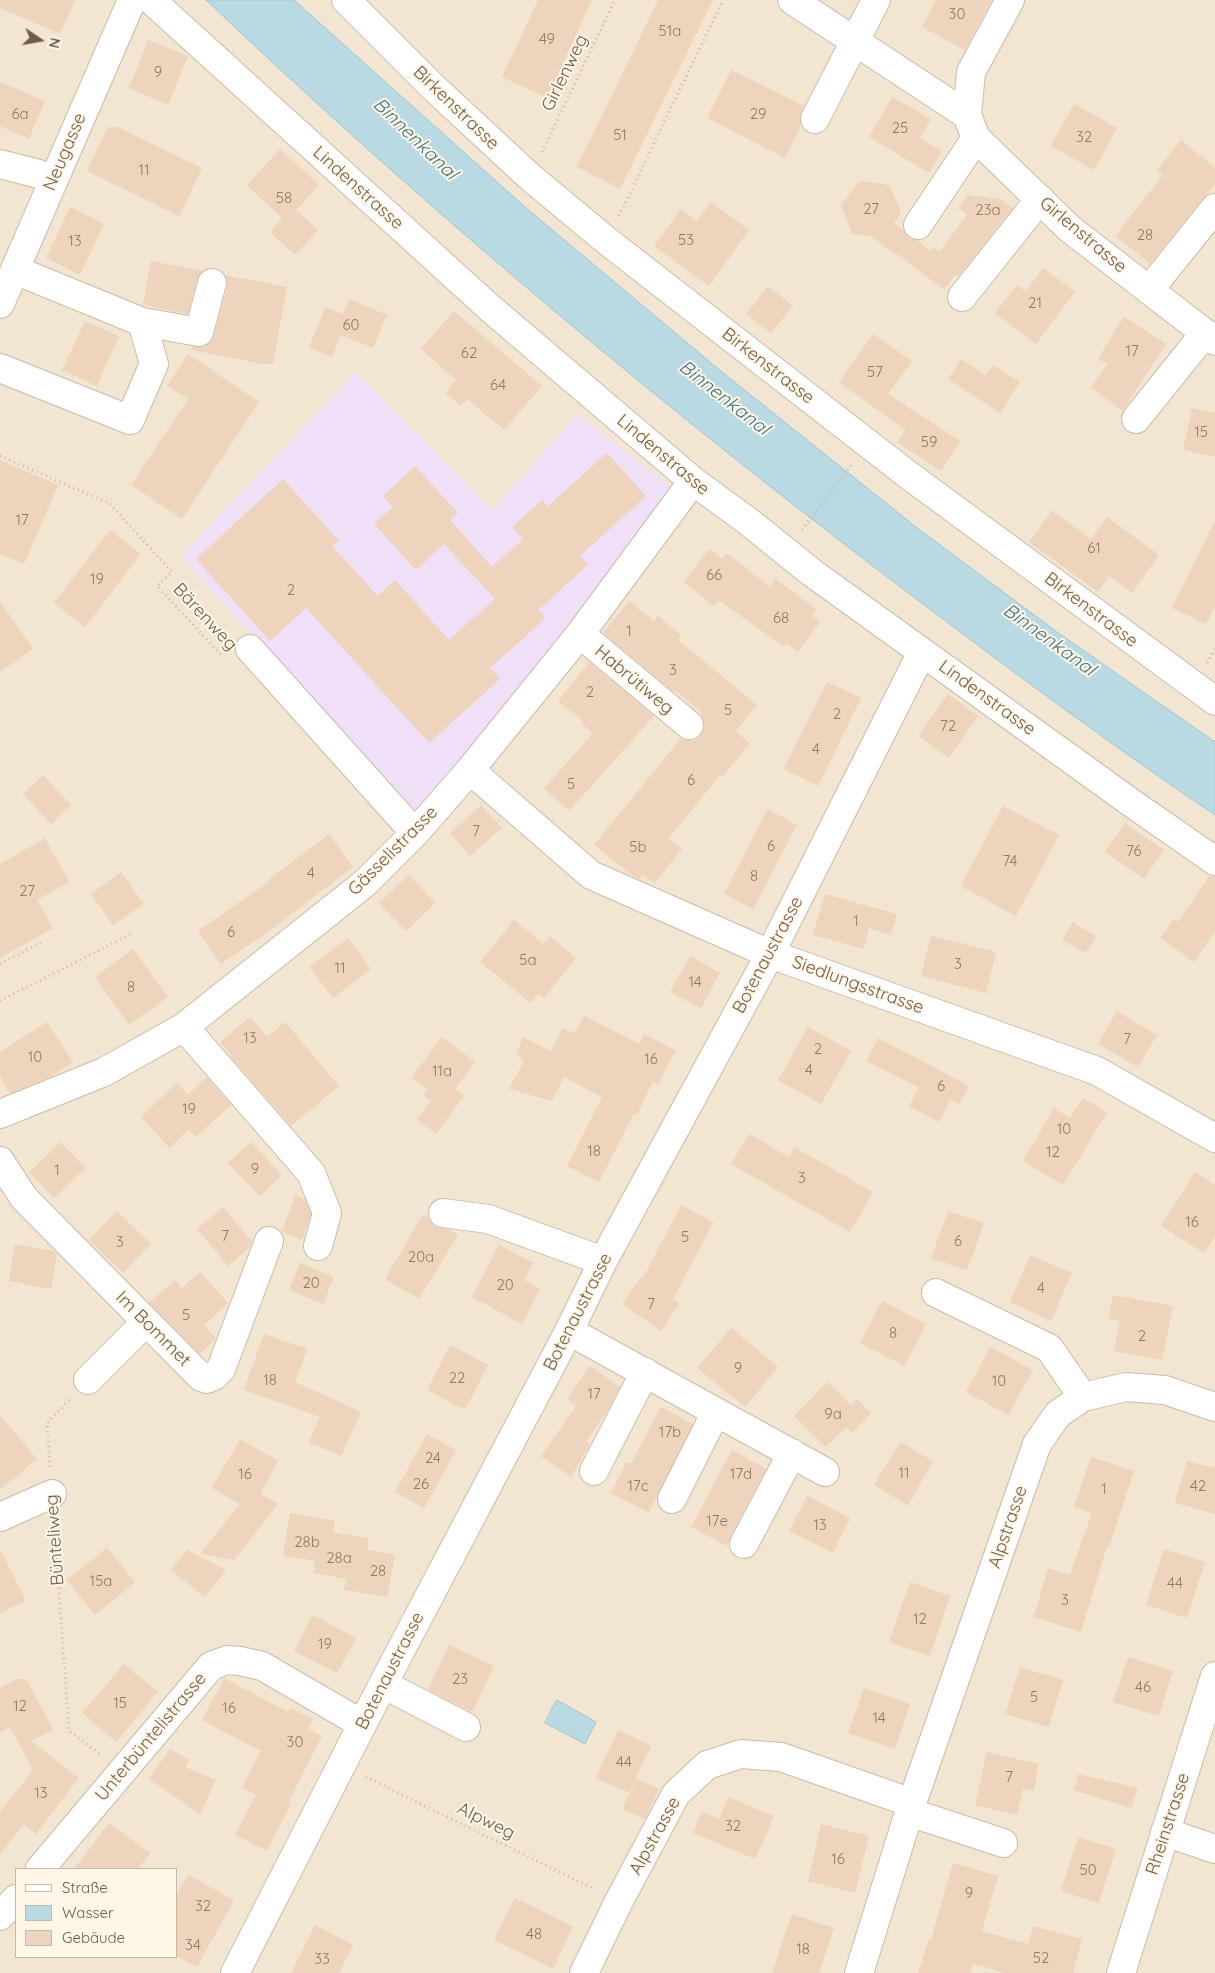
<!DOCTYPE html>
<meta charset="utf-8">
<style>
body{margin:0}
#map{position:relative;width:1215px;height:1973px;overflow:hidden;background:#fbf3e3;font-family:Quicksand,sans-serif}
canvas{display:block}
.legend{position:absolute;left:15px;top:1868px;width:162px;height:90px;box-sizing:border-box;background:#fef7e8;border:1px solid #c6b9a9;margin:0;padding:6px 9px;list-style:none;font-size:15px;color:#715b4b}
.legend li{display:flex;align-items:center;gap:10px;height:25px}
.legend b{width:25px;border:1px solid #c6b9a9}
.north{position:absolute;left:15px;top:15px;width:50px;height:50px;-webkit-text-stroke:4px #fef7e8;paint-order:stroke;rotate:102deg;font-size:14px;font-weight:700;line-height:20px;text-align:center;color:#715b4b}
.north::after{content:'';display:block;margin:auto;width:18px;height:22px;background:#715b4b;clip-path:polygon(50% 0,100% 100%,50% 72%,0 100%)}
</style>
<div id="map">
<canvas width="1215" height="1973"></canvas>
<ul class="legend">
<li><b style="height:6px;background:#fff"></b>Straße</li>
<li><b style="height:14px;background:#b9d9e3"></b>Wasser</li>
<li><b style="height:14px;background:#eed4bc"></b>Gebäude</li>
</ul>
<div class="north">N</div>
</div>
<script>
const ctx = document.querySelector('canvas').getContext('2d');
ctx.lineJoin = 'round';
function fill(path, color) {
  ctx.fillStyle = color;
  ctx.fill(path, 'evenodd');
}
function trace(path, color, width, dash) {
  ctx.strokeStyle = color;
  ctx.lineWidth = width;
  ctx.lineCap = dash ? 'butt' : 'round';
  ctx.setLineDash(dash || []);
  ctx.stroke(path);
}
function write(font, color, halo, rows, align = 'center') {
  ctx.font = font + ' Quicksand,sans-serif';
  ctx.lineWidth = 4;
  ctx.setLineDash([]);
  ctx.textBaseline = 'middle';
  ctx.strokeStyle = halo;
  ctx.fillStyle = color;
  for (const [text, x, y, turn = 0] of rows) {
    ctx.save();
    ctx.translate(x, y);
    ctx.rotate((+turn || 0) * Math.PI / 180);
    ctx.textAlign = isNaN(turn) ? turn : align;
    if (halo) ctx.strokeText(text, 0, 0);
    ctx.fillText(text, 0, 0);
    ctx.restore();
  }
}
fill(new Path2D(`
 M0,0H1215V1973H0ZM16,1869H176V1957H16Z`), '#f2e5d2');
fill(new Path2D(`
 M356,372L492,510L578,414L676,491L555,654L415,818L181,556Z`), '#f0e0f7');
const water = new Path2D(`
 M206,0H294L525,207L722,372L916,527L1057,632L1215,742V815C1114,747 1016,674 919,601C671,414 431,214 206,0Z
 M557,1700L596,1722L585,1744L545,1723Z`);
fill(water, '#b9d9e3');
trace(water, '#a0c8d4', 1);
fill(new Path2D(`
 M0,0H75L60,34L0,8Z
 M538,0H592L547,98L502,77Z
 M658,0H713L620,189L577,167Z
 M936,0H992L965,50L922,27Z
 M148,40L188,56L168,105L129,88Z
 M731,70L804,106L799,119L801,125L785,158L707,118Z
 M0,82L45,101L29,139L0,126Z
 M892,97L931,119L920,138L942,151L929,173L869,137Z
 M1074,104L1117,128L1094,170L1051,146Z
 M108,127H117L202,168L179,216L87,171Z
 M1181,140L1215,168V184L1150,263L1115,236L1163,175L1157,170Z
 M280,149L319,185L296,210L318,230L295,255L270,232L282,218L247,185Z
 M860,181L890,185L901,213L894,223L904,230L909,238L917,240L930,251L933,247L939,252L967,215L958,208L968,195L1001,199L1013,208L959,276L956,274L944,290L897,254L896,255L871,236L852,234L841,205Z
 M711,202L749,230L709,286L654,246L681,209L697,221Z
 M70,207L104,224L80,275L46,258Z
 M151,261L203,271L197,279L188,314L143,305Z
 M1043,268L1075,292L1036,344L995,313L1017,285L1026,291Z
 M225,275L287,287L273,364H263L191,350L193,347H204L211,342L214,336L227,287V279Z
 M768,286L793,306L771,333L746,314Z
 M349,299L387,315L373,348L341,335L332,357L309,347L326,307L343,314Z
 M454,311L542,386L504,430L467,399L461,406L445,393L456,380L421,349Z
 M1124,317L1166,344L1122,411L1091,387L1107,364L1098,358Z
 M85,321L119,336L97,386L62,370Z
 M873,334L912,361L888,394L960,441L941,471L897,442L905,430L839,382Z
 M188,354L259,402L182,519L131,485L188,399L167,386Z
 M961,359L986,375L993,365L1020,382L1000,413L948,379Z
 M1192,408L1215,413V457L1183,450Z
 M607,453L646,496L580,556L588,565L538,610L546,618L490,668L500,679L429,743L306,608L270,641L196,559L283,479L339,541L332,546L378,596L395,580L449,640L495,599L444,544L416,570L374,524L393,507L383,496L415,466L458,513L450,520L492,567L523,539L512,527L542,500L548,506Z
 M0,460L58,485L24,564L0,554Z
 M1052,511L1091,539L1107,517L1159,555L1132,593L1109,576L1098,592L1029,542Z
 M1215,520V606L1206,624L1172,608Z
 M110,530L141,554L85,627L54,603Z
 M709,549L722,559L727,553L770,587L775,579L816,609L812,616L820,622L798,652L786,643L784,647L719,600L714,606L684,582Z
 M0,601L33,649L0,672Z
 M629,601L654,621L658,616L682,636L678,640L757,705L736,731L750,743L722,777L720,775L668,839L682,849L655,883L642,875L639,879L634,877L594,845L681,738L687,740H694L701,735L704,728V720L700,715L702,713L676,691L674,692L603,633Z
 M589,662L654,716L569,811L544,789L593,733L582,724L583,721L558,701Z
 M827,682L861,698L818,786L784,769Z
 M948,694L978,716L949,758L918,736Z
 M43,775L71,805L51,824L23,794Z
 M481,805L502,828L470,856L450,833Z
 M1003,806L1059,835L1016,916L961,886Z
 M768,809L797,825L753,909L724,893Z
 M1125,823L1164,850L1144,879L1105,852Z
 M329,834L353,867L265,934L221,964L198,931L270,881L269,879Z
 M45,838L69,882L37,900L53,928L0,958V864Z
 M121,872L144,904L113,925L91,894Z
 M409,875L435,903L406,931L379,903Z
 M1210,875L1215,876V931L1194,962L1160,938L1174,919L1178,922Z
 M825,894L897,914L891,935L869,928L864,949L813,935Z
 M514,920L543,944L550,936L576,958L544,998L538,994L531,1003L480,962Z
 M1073,922L1096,936L1086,953L1062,940Z
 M931,936L996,952L986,993L921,976Z
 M348,938L371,969L333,998L309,967Z
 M133,949L168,997L129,1025L95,977Z
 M690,956L720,973L701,1008L670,992Z
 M1117,1011L1157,1035L1138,1067L1098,1044Z
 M584,1016L639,1044L644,1034L676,1051L658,1084L653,1081L637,1115L634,1113L599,1182L567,1166L602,1097L564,1077L552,1101L509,1089L524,1061L516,1054L523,1037L551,1051L563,1028L574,1033Z
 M250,1017L267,1037L285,1022L339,1086L291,1126L230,1056L231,1055L220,1042Z
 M47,1022L73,1062L50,1077L10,1093L0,1076V1052Z
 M808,1027L851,1051L821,1104L778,1080Z
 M442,1037L475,1062L455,1089L464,1096L436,1134L417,1119L431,1101L423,1095L428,1089L411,1078Z
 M878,1038L969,1086L959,1104L950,1100L939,1122L909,1106L919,1087L867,1061Z
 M207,1077L231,1105L196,1137L189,1129L170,1148L141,1117L177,1083L188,1095Z
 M1083,1098L1107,1112L1063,1185L1023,1161L1054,1108L1070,1118Z
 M749,1134L789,1157L794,1147L873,1192L850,1232L731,1164Z
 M61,1142L85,1168L54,1198L29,1172Z
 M251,1142L282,1175L260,1196L228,1163Z
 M1195,1172L1215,1185V1236L1204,1253L1161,1226Z
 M295,1195L305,1199L311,1214L302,1240L282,1232Z
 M681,1205L713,1222L673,1299L680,1303L661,1331L622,1304L641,1277L643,1278Z
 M223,1207L252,1242L250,1247L228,1266L197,1229Z
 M117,1211L151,1244L123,1273L89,1240Z
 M948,1211L984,1223L967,1270L931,1258Z
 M423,1214L428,1217L434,1226L449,1230L458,1235L419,1299L385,1279Z
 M15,1244L54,1251L57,1254L51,1289L9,1281Z
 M499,1245L533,1263L524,1280L540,1289L522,1324L472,1297Z
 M1030,1255L1072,1273L1051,1321L1010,1302Z
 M300,1263L334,1277L323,1304L289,1290Z
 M200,1272L228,1303L204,1325L216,1338L200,1354L149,1303L175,1280L182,1288Z
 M1113,1295L1173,1306L1162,1360L1114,1351L1120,1321L1108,1319Z
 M882,1301L926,1324L904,1366L860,1343Z
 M731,1328L778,1367L745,1407L697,1368Z
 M264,1334L307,1349L295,1382L361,1412L341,1456L309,1442L320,1417L244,1390Z
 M450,1345L488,1365L465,1410L427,1390Z
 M990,1347L1033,1370L1008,1415L966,1392Z
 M590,1366L620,1387L608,1410L586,1441L590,1444L571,1477L541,1456L576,1406L567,1399Z
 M827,1382L851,1405L857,1399L871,1413L852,1433L846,1427L826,1447L794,1416Z
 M661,1407L693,1424L649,1512L611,1493L626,1463H631Z
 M0,1415L37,1459L0,1490Z
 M427,1434L456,1450L424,1508L395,1492Z
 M240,1439L278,1461L260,1494L278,1504L234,1560L200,1554L240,1504L212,1488Z
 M900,1442L933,1461L908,1505L874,1485Z
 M732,1450L766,1469L730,1537L727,1546L691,1527Z
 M1091,1457L1134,1471L1109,1547L1107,1546L1081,1632L1034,1617L1048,1568L1070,1575L1092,1513L1074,1507Z
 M1187,1461L1215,1468V1514L1175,1503Z
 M807,1496L850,1518L833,1553L789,1531Z
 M290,1513L335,1521L333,1532L369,1538L367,1550L395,1555L387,1597L344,1590L346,1579L314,1573L315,1561L283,1556Z
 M107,1548L135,1582L95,1615L67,1580Z
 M0,1549L26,1601L0,1613Z
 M1164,1549L1205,1562L1187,1618L1146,1605Z
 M187,1550L226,1570L205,1597L171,1570Z
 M910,1582L950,1596L930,1656L889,1642Z
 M313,1615L356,1638L337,1673L294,1651Z
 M449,1645L494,1666L472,1712L428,1690Z
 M1128,1657L1173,1671L1159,1716L1113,1702Z
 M124,1664L158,1692L116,1742L82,1713Z
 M1020,1667L1063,1680L1049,1727L1005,1714Z
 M224,1678L288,1712L290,1708L313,1719L308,1729L322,1736L288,1803L291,1804L267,1851L235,1835L256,1795L242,1788L261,1751L202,1720Z
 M17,1679H26L53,1730L31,1741L79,1778L36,1834L24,1824L0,1854V1812L33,1770L10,1727L0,1733V1688Z
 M864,1688L910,1704L895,1749L848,1733Z
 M618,1730L651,1746L629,1793L596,1778Z
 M170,1749L189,1760L185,1767L216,1780L200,1814L149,1779Z
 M987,1752L1038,1764L1034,1791L1023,1789L1017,1815L975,1805Z
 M1078,1774L1138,1788L1131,1808L1074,1790Z
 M637,1779L659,1789L645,1819L622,1809Z
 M728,1797L774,1816L755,1859L693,1833L702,1812L719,1819Z
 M109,1823L150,1853L138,1869H74Z
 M821,1824L869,1836L855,1893L808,1881Z
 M1078,1837L1116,1849L1099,1903L1061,1891Z
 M953,1863L998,1876L982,1931L1028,1944L1033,1926L1082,1939L1073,1973H1005L973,1964L970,1973H918L929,1939L931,1940Z
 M188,1875L234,1900L197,1967L176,1956V1896Z
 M515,1898L573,1927L553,1969L494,1940Z
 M792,1914L834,1928L819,1973H772Z
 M315,1925L353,1945L339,1973H291Z`), '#eed4bc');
const minor = new Path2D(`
 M151,0L491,309L693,481L749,522L811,572L1133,804L1215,861
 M346,0L433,87L530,177L607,241L907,474L1215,701
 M792,0L967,115
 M1010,0L971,72L967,115L976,138L1070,229L1215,341
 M815,119L876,0
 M0,164L39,174L53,180
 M918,225L976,138
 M15,270L142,322L199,332L212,283
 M1149,290L1215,208
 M962,297L1040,199
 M0,304L132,0
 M0,368L130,420L154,364L142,322
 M1136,419L1205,333
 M580,634L689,725
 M250,649L415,833
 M470,770L591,875L770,954L1097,1071L1215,1138
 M184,1027L311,1173L327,1213L318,1246
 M0,1114L104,1072L184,1027L365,883L415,833L470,770L580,634L693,481
 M0,1161L24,1198L201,1377L207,1379L214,1376L221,1369L269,1241
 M443,1213L488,1219L603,1261
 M936,1293L1049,1348L1083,1397
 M569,1331L825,1472
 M88,1380L146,1322
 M594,1471L645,1372
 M672,1499L716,1412
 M0,1517L52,1494
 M744,1544L792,1453
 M383,1684L466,1727
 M909,1812L1003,1843
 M1165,1832L1215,1849
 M40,1869L211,1666L227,1660L240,1661L262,1666L362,1724
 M0,1916L16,1899
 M235,1973L383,1684L569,1331L603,1261L770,954L922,652
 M584,1973L619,1901L676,1794L707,1765L741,1754L781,1757L912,1803
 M859,1973L912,1803L1037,1444L1058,1414L1083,1397L1126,1387L1165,1390L1215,1407
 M1121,1973L1215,1676`);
trace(minor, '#cbbbaa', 30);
trace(new Path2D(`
 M542,152L615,0
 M619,216L723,0
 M0,456L109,503L172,572L157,586L223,657
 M802,530L851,465
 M1207,663L1215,648
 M0,964L44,941
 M0,1001L131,934
 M50,1467L47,1423L69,1400
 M54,1523L69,1731L101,1755
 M366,1777L594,1889`), '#d3b7a0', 3, [1, 4]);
trace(minor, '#fff', 28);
write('15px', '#907967', null, [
 ["30",957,14],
 ["51a",670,31],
 ["49",547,39],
 ["9",158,72],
 ["6a",20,114],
 ["29",758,114],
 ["25",900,128],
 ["51",620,135],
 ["32",1084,137],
 ["11",144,170],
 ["58",284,198],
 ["27",871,209],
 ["23a",988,210],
 ["28",1145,235],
 ["53",686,240],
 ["13",75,241],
 ["21",1035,303],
 ["60",351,325],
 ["17",1132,351],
 ["62",469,353],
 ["57",875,372],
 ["64",498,385],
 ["15",1201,432],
 ["59",929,442],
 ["17",22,520],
 ["61",1094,548],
 ["66",714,575],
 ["19",97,579],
 ["2",291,590],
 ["68",781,618],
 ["1",629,631],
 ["3",673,670],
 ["2",590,692],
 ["5",728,710],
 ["2",837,714],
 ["72",948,726],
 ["4",816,749],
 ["6",691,780],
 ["5",571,784],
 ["7",476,831],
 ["6",771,846],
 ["5b",638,847],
 ["76",1134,851],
 ["74",1010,861],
 ["4",311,873],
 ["8",754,876],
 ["27",27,891],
 ["1",856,921],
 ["6",231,932],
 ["5a",528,960],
 ["3",958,964],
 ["11",340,968],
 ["14",695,982],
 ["8",131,987],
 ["13",250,1038],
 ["7",1127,1039],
 ["2",818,1049],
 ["10",35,1057],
 ["16",651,1059],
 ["4",809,1070],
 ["11a",442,1071],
 ["6",941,1086],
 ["19",189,1109],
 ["10",1064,1129],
 ["18",594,1151],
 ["12",1053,1152],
 ["9",255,1169],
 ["1",57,1170],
 ["3",802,1178],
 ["16",1192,1222],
 ["7",225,1236],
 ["5",685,1237],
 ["6",958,1241],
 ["3",120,1242],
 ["20a",421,1257],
 ["20",311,1283],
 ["20",505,1285],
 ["4",1041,1288],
 ["7",651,1304],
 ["5",186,1315],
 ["8",893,1333],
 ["2",1142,1336],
 ["9",738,1368],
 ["22",457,1378],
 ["18",270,1380],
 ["10",999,1381],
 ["17",594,1394],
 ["9a",833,1414],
 ["17b",670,1432],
 ["24",433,1458],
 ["11",904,1473],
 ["16",245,1474],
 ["17d",741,1474],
 ["26",421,1484],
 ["17c",638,1486],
 ["42",1198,1486],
 ["1",1104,1489],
 ["17e",717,1521],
 ["13",820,1525],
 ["28b",307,1542],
 ["28a",339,1558],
 ["28",378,1571],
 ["15a",101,1581],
 ["44",1175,1583],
 ["3",1065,1600],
 ["12",920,1619],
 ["19",325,1644],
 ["23",460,1679],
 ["46",1143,1687],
 ["5",1034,1697],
 ["15",120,1703],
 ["12",20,1706],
 ["16",229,1708],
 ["14",879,1718],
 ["30",295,1742],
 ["44",624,1762],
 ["7",1009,1777],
 ["13",41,1793],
 ["32",733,1826],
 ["16",838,1859],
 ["50",1088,1870],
 ["9",969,1893],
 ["32",203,1906],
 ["48",534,1934],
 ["34",193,1945],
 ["18",803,1949],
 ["52",1041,1958],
 ["33",322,1959]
]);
write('18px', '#715b4b', '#fef7e8', [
 ["Girlenweg",565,73,-64],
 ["Birkenstrasse",456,108,44],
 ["Neugasse",65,152,-67],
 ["Lindenstrasse",358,188,42],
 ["Girlenstrasse",1083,235,40],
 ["Birkenstrasse",768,366,38],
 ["Lindenstrasse",663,455,40],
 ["Birkenstrasse",1091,610,37],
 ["Bärenweg",205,617,47],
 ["Habrütiweg",634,680,40],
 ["Lindenstrasse",987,698,36],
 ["Gässelistrasse",393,851,-45],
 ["Botenaustrasse",768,955,-62],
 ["Siedlungsstrasse",858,985,20],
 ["Botenaustrasse",578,1312,-63],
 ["Im Bommet",153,1329,45],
 ["Alpstrasse",1008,1527,-71],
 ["Bünteliweg",55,1540,-94],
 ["Botenaustrasse",390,1671,-63],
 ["Unterbüntelistrasse",151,1737,-50],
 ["Alpweg",486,1821,26],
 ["Rheinstrasse",1168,1824,-72],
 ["Alpstrasse",655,1836,-61]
]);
write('italic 19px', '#467483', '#fef7e8', [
 ["Binnenkanal",415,139,44],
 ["Binnenkanal",724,398,38],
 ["Binnenkanal",1049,640,36]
]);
</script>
